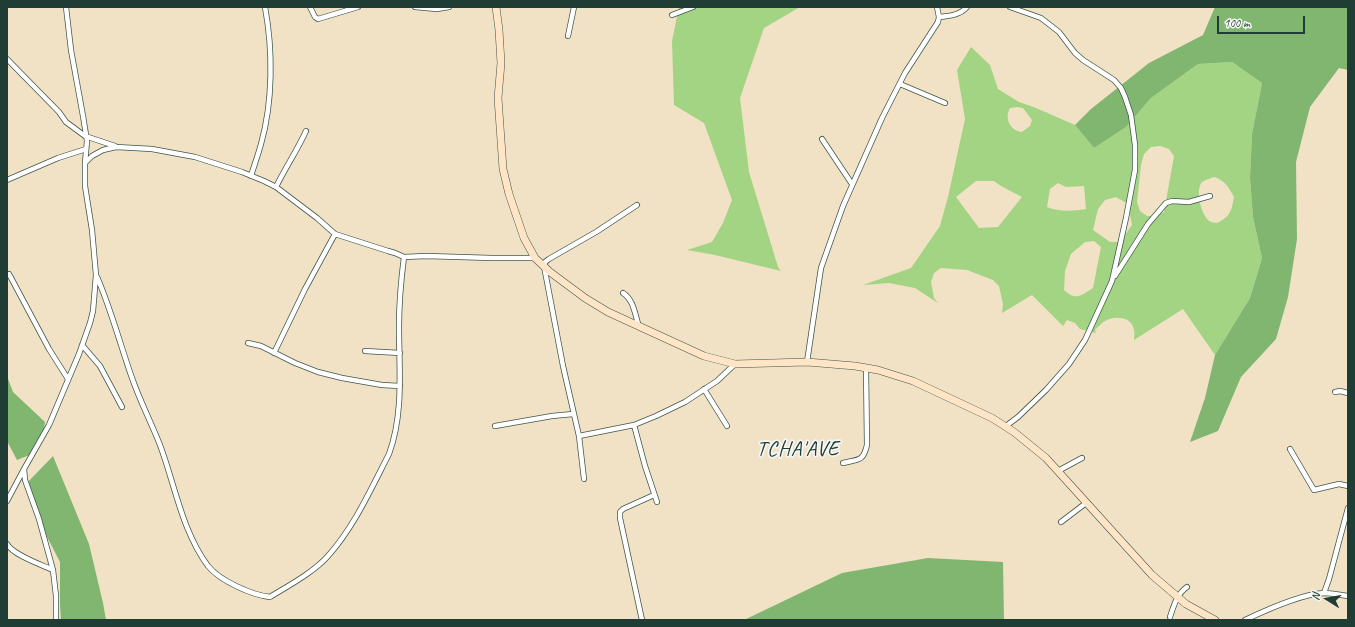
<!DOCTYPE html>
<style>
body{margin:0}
#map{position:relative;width:1355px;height:627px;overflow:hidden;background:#f1e1c5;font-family:Caveat,sans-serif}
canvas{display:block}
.frame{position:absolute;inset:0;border:8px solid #1f3d34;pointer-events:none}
.north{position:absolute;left:1307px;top:579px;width:40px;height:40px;-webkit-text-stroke:3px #f6f6f2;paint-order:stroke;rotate:281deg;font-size:11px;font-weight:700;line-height:16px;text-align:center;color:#1f3d34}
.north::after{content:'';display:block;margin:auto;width:14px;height:18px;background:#1f3d34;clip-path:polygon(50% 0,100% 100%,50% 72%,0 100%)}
.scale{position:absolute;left:1217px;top:16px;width:88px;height:18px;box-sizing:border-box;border:2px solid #1f3d34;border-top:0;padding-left:5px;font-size:12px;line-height:14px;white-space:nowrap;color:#1f3d34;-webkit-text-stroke:3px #f6f6f2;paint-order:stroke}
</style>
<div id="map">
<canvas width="1355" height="627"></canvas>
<div class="frame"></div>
<div class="north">N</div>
<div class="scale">100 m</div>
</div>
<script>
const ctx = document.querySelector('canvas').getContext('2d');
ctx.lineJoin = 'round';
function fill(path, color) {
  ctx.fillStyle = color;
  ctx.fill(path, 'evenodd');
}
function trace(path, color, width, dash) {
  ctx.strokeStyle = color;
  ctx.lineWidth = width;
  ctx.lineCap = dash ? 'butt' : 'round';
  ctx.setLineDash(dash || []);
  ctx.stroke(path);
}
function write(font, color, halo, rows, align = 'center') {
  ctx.font = font + ' Caveat,sans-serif';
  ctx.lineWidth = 3.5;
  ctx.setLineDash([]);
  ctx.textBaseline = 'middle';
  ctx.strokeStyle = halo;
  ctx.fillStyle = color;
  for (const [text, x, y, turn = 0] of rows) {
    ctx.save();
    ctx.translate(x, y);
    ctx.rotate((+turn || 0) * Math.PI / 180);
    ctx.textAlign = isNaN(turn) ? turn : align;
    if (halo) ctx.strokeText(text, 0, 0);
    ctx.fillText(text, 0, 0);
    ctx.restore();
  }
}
fill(new Path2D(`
 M679,7H800L764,28L740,98L749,172L778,267L781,271L715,255L687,250L712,242L723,223L732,200L704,123L674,105L672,41Z
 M971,47L990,65L998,89L1019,102L1036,108L1075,125L1094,148L1126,127L1151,98L1198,64L1232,62L1262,83L1252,134L1250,178L1253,217L1262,258L1250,298L1215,355L1183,309L1134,340C1134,337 1135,333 1134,330C1132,315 1111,315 1102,323C1100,325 1097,328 1095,330L1096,333L1080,329L1075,323L1067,320L1063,326L1032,295L1002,313L1003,304L999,286L993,280L967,270L941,268L934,273L931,282L934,298L938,303L915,288L889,283L863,285L911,268L940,226L948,197L965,119L957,70ZM1017,107L1023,108L1032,120L1030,126L1022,132C1010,131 1004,118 1010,108ZM1160,146L1169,149L1174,156L1164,212L1156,216H1147L1140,211L1137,202L1141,165L1144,154L1151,147ZM1214,177C1225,180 1229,188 1234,197C1231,212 1231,216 1217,223C1214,223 1210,222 1208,220C1201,213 1195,190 1202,182C1205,180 1211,178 1214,177ZM976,181H994L1001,186L1022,197L998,227L979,228L956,197ZM1058,183L1066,187L1084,186L1086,209C1074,211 1058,212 1047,207L1050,189ZM1116,197L1128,204L1132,225L1120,242H1110L1093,230L1098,209L1105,200ZM1094,241L1101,247L1093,288C1080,296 1076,301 1064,290L1065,271L1071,254L1085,242Z`), '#a2d483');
fill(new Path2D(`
 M1215,7H1348V70L1339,68L1310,107L1296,162L1297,239L1288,297L1276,339L1241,377L1218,431L1190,442L1205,398L1215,355L1250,298L1262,258L1253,217L1250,178L1252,134L1262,83L1232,62L1198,64L1151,98L1126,127L1094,148L1075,125L1091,109L1149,63L1203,35Z
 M7,376L13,392L45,422L42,442L32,454L17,460L7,441Z
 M53,456L89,544L103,603L106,620H61L60,605V562L44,531L27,483Z
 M928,558L1003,562L1004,620H744L842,573Z`), '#81b671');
const street = new Path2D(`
 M66,7L71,50L83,116L87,141L85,163
 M310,7L315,17L318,19L358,7
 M415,7L437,9L449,7
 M672,15L693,7
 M939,17C950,16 960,15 967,7
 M568,36L574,7
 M7,59L59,112L66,122L85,136L115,146
 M900,84L945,103
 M822,139L852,184
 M251,176C254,166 258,155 261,144C273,102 273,50 265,7
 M7,180L58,158L86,149
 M276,187C285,168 297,151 306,131
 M9,274L49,349L68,379
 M1115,276L1148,224L1166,203L1172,201L1189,202L1210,196
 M97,277C111,309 120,344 132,378C140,401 151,422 160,445C175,485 182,531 208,566C220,581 252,595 270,597C288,586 314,572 328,556C354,527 371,489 389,454C404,413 399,369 399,327C399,304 401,280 404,257
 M623,293C634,300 635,315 639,327
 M248,343L261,346L295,363L318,372L342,378L382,385L400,386
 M82,345L100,366L122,407
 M365,351L400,353
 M274,353L305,289L335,234
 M807,362L821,268L843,206L882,118L905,73L938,22L939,17L937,7
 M704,389L727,426
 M1335,392L1340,391L1348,393
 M634,425L645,466L657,502
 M495,426L552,416L573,414
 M1006,426L1018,417L1046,390L1069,364L1085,340L1112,281L1126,218L1135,170V145L1131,115L1125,97L1121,88L1114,80L1083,60L1075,53L1059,32L1041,18L1010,7
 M579,436L634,425L656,416L685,402L717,381L735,364
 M1290,449L1314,490L1339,484L1348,486
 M843,463C859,459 863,462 867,445L866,368
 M1058,471L1082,458
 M584,479L579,436L563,366L544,266L545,262L549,259L596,232L637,205
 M7,501L24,469
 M1061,522L1086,503
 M7,544C13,555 42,565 53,570
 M1324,593L1329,579L1348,508
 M1170,617C1174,605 1177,594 1187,587
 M56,620V596L53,570L39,519L25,480L24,469L49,425L79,354L90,323L93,311L96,275L92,230L85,186V163L92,156L103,150L116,147L152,149L195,157L242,172L264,181L276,187L317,218L335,234L388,251L395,253L404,257L426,256L492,258H535
 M642,620L620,518V512L623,509L654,495
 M1245,620C1266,610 1301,594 1324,593C1331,593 1340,595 1348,596`);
const secondary = new Path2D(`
 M496,7L499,30L501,63L498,98L503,169L509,194L524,238L535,258L550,272L585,298L608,312L704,356L735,364L807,362L855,366L878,370L913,381L992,418L1014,432L1046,458L1152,575L1186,604L1215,620`);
trace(street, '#3e564a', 6);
trace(secondary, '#3e564a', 8);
trace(street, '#fff', 4.5);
trace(secondary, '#ffe4c6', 7);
ctx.letterSpacing = '1px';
write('21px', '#1f3d34', '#f6f6f2', [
 ["TCHA'AVE",798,449]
]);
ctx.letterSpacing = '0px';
</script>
